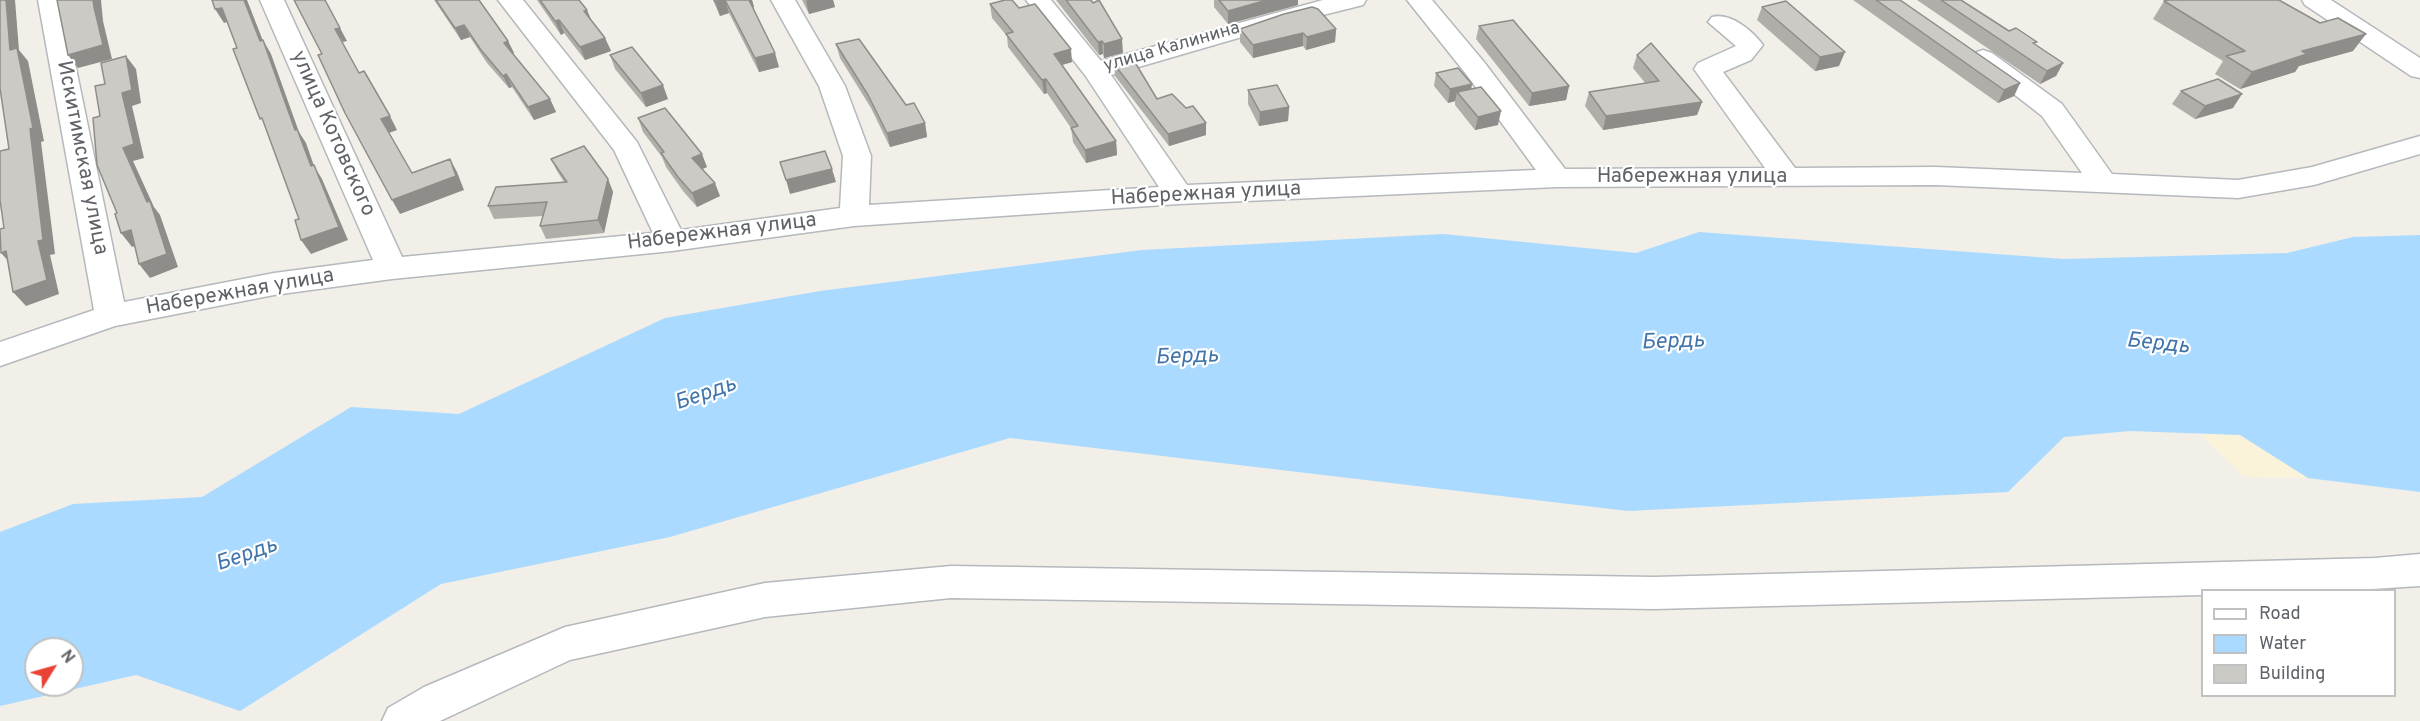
<!DOCTYPE html>
<meta charset="utf-8">
<style>
body{margin:0}
#map{position:relative;width:2420px;height:721px;overflow:hidden;background:#f1efe8;font-family:Overpass,sans-serif}
canvas{display:block}
.legend{position:absolute;left:2201px;top:589px;width:195px;height:108px;box-sizing:border-box;background:#fff;border:2px solid #bfc1c3;margin:0;padding:8px 10px;list-style:none;font-size:18px;color:#5f6368}
.legend li{display:flex;align-items:center;gap:12px;height:30px}
.legend b{width:30px;border:2px solid #bfc1c3}
.north{position:absolute;left:24px;top:637px;width:60px;height:60px;box-sizing:border-box;background:#fff;border:2px solid #bfc1c3;border-radius:50%;rotate:53deg;font-size:16px;font-weight:700;line-height:24px;text-align:center;color:#5f6368}
.north::after{content:'';display:block;margin:auto;width:21px;height:27px;background:#ea4335;clip-path:polygon(50% 0,100% 100%,50% 72%,0 100%)}
</style>
<div id="map">
<canvas width="2420" height="721"></canvas>
<ul class="legend">
<li><b style="height:8px;background:#fff"></b>Road</li>
<li><b style="height:16px;background:#aadaff"></b>Water</li>
<li><b style="height:16px;background:#cccac5"></b>Building</li>
</ul>
<div class="north">N</div>
</div>
<script>
const ctx = document.querySelector('canvas').getContext('2d');
ctx.lineJoin = 'round';
function fill(path, color) {
  ctx.fillStyle = color;
  ctx.fill(path, 'evenodd');
}
function trace(path, color, width, dash) {
  ctx.strokeStyle = color;
  ctx.lineWidth = width;
  ctx.lineCap = dash ? 'butt' : 'round';
  ctx.setLineDash(dash || []);
  ctx.stroke(path);
}
function write(font, color, halo, rows, align = 'center') {
  ctx.font = font + ' Overpass,sans-serif';
  ctx.lineWidth = 4.5;
  ctx.setLineDash([]);
  ctx.textBaseline = 'middle';
  ctx.strokeStyle = halo;
  ctx.fillStyle = color;
  for (const [text, x, y, turn = 0] of rows) {
    ctx.save();
    ctx.translate(x, y);
    ctx.rotate((+turn || 0) * Math.PI / 180);
    ctx.textAlign = isNaN(turn) ? turn : align;
    if (halo) ctx.strokeText(text, 0, 0);
    ctx.fillText(text, 0, 0);
    ctx.restore();
  }
}
fill(new Path2D(`
 M2199,433L2240,435L2308,478L2244,477Z`), '#fbf3d9');
fill(new Path2D(`
 M1699,232L2064,259L2287,253L2353,237L2420,235V492L2308,478L2240,435L2130,431L2064,437L2008,492L1628,511L1010,438L670,537L441,584L240,711L136,675L0,706V532L73,504L202,497L351,407L459,414L665,318L820,291L1142,250L1443,234L1636,253ZM36,649H72V685H36Z`), '#aadaff');
const minor = new Path2D(`
 M38,0H62L124,302L274,273L373,260L260,0H284L402,257L653,233L614,150L498,0H523L637,142L681,230L840,208L843,156L819,86L771,0H795L845,86L871,156L869,205L1159,187L1085,75L1026,0H1051L1101,61L1323,0H1366L1363,5L1283,25L1111,75L1187,185L1536,170L1466,74L1407,0H1432L1484,62L1565,169L1765,168L1694,69L1698,63L1736,46L1708,22L1712,17C1730,12 1752,30 1763,45L1751,60L1723,72L1795,168L1936,167L2082,173L2042,116L1974,63L1970,58L1974,53L1983,50L1992,53L2062,104L2112,174L2238,180L2312,167L2420,136V154L2314,185L2238,198L1936,185L1557,187L1179,204L854,226L672,251L392,279L274,295L115,326L0,366V342L94,310Z
 M2302,0H2331L2420,58V78L2411,76L2305,5Z
 M2420,554V586L2356,590H2202V595L1654,609L951,598L765,617L570,660L440,721H382L388,708L424,687L565,627L765,583L951,566L1654,577L2375,558Z`);
trace(minor, '#b5b8bc', 3);
fill(minor, '#fff');
fill(new Path2D(`
 M434,0H479L508,41L514,53L513,54L550,99L556,112L534,120L512,87L509,88L487,63L470,37L461,40Z
 M537,0H579L591,20L605,38L611,51L585,60L564,33L561,35Z
 M713,0H752L754,7L753,8L779,67L759,72L729,13L720,16Z
 M802,0H833L835,7L809,14Z
 M1056,0H1091L1123,53L1104,58L1103,54L1099,55Z
 M1214,0H1298V5L1228,24L1214,7Z
 M1853,0H1900L2020,83L2014,96L1998,103Z
 M1917,0H1961L2009,31L2036,45L2063,63L2056,76L2040,84Z
 M2164,1L2353,51L2299,66L2295,72L2240,89L2215,74L2223,61L2153,19Z
 M990,4L1019,8L1072,62L1062,65L1116,141L1117,155L1086,163L1073,142L1071,128L1047,93L1044,94L1008,47L1007,36L992,18Z
 M1762,7L1839,66L1815,71L1757,20Z
 M1479,26L1569,86L1566,100L1529,106L1476,39Z
 M1240,29H1336L1335,42L1306,50L1303,46L1253,58L1240,42Z
 M836,44L906,105L925,123L927,137L890,147L871,108L840,58Z
 M610,55L668,99L646,107L615,69Z
 M1637,55L1702,102L1697,115L1603,130L1585,106L1589,92L1646,84L1633,68Z
 M1114,64L1157,99L1206,135L1169,146L1115,76Z
 M1436,73L1498,125L1475,130L1455,105V101L1448,103L1434,86Z
 M1248,90L1289,107L1288,121L1259,126L1248,104Z
 M2181,91L2233,108L2195,119L2172,104Z
 M638,118L707,167L703,169L720,196L697,207L683,191L666,167L662,157L643,132Z
 M551,159L608,179L613,192L604,233L546,239L540,226L543,216L494,219L488,206L564,182L557,171Z`), '#afaea9');
fill(new Path2D(`
 M6,0H15L19,50L28,61L44,141L41,142L55,254L50,255L59,294L26,306L13,292L38,241L10,50Z
 M93,0H101L103,21L112,59L78,68L68,55L94,7Z
 M244,0H247L265,46L263,40L271,54L299,132L306,143L314,166L322,179L348,240L311,254L301,240L311,166L295,130Z
 M325,0L347,41L343,42L335,29Z
 M725,0L729,13L720,16L715,2Z
 M748,0H752L754,7L750,8Z
 M808,0H833L835,7L809,14L806,1Z
 M1267,0H1298V5L1228,24V11Z
 M222,8L230,21L224,23L215,9Z
 M587,10L593,24L584,11Z
 M559,20L564,33L561,35L555,21Z
 M464,25L470,37L461,40L455,28Z
 M1336,29L1335,42L1306,50L1307,37Z
 M1303,33V46L1253,58V45Z
 M2366,34L2353,51L2299,66L2295,72L2240,89L2252,72L2302,51Z
 M605,38L611,51L585,60L580,47Z
 M1122,39L1123,53L1104,58V44Z
 M508,41L514,53L509,55L504,43Z
 M1102,41L1103,54L1099,55L1098,42Z
 M1071,49L1072,62L1055,67L1054,54Z
 M1845,52L1839,66L1815,71L1820,57Z
 M775,53L779,67L759,72L755,58Z
 M126,56L136,69L141,103L132,106L144,158L133,161L154,207L160,215L178,267L150,278L139,264L147,202L123,148L122,93Z
 M2063,63L2056,76L2040,84L2047,71Z
 M506,74L512,87L509,88L503,76Z
 M1046,79L1047,93L1044,94L1042,80Z
 M2020,83L2014,96L1998,103L2004,90Z
 M1472,84L1470,98L1457,92L1455,101L1448,103L1450,89Z
 M663,85L668,99L646,107L641,93Z
 M1569,86L1566,100L1529,106L1532,93Z
 M2242,94L2233,108L2195,119L2205,106Z
 M550,99L556,112L534,120L528,107Z
 M1702,102L1697,115L1603,130L1606,116Z
 M1289,107L1288,121L1259,126L1260,112Z
 M1501,111L1498,125L1475,130L1478,117Z
 M390,116L397,130L389,133L381,119Z
 M925,123L927,137L890,147L887,133Z
 M1206,123V135L1169,146L1168,134Z
 M1116,141L1117,155L1086,163L1085,150Z
 M702,154L707,167L697,171L692,158Z
 M450,159L457,172L464,190L400,214L392,200Z
 M832,169L836,182L790,194L786,180Z
 M608,179L613,192L604,233L598,220Z
 M715,183L720,196L697,207L692,193Z
 M131,230L142,244L132,247L121,233Z
 M6,251L14,267L1,253Z`), '#8f8d8a');
const building = new Path2D(`
 M0,0H6L10,50L17,48L33,128L30,129L43,240L38,241L47,280L13,292L6,251L1,253L0,229L4,228L0,200V151L9,149L0,88Z
 M57,0H93L94,7L103,45L68,55Z
 M212,0H244L260,41L263,40L295,130L297,129L311,166L314,165L339,227L301,240L295,220L299,219L262,118L260,119L233,49L237,48L222,8L215,9Z
 M294,0H325L340,28L335,29L359,73L364,71L390,116L381,119L412,173L450,159L456,176L392,200L345,113L318,55L322,54Z
 M436,0H479L508,41L504,43L550,99L528,107L506,74L503,76L481,50L464,25L455,28Z
 M540,0H579L587,10L584,11L605,38L580,47L559,20L555,21Z
 M714,0H749L775,53L755,58L725,0L715,2Z
 M1005,0H1012L1019,8L1035,4L1071,49L1054,54L1116,141L1085,150L1071,128L1078,126L1046,79L1042,80L1006,34L1013,32L990,4Z
 M1066,0H1091L1093,3L1099,0L1122,39L1104,44L1102,41L1098,42Z
 M1219,0H1267L1228,11Z
 M1876,0H1900L2020,83L2004,90Z
 M1941,0H1961L2009,31L2016,28L2037,42L2033,43L2063,63L2047,71Z
 M2169,0H2279L2320,23L2338,18L2366,34L2302,51L2307,54L2252,72L2226,56L2245,51L2164,1Z
 M1786,1L1845,52L1820,57L1762,7Z
 M1312,7L1318,9L1336,29L1307,37L1303,33L1253,45L1240,29L1284,14Z
 M1513,20L1569,86L1532,93L1479,26Z
 M859,39L906,105L914,103L925,123L887,133L868,95L836,44Z
 M1651,43L1702,102L1606,116L1589,92L1659,81L1637,55Z
 M632,47L663,85L641,93L610,55Z
 M126,56L132,90L122,93L134,144L123,148L147,202L150,201L167,254L139,264L131,230L121,233L115,214L117,213L97,165L93,118L100,116L95,86L105,84L101,63Z
 M1133,59L1157,99L1172,94L1186,108L1193,106L1206,123L1168,134L1114,64Z
 M1458,68L1472,84L1450,89L1436,73Z
 M2218,79L2242,94L2205,106L2181,91Z
 M1277,85L1289,107L1260,112L1248,90Z
 M1481,87L1501,111L1478,117L1457,92Z
 M665,108L702,154L692,158L715,183L692,193L678,177L661,153L664,152L638,118Z
 M584,146L608,179L598,220L540,226L547,202L488,206L496,187L567,182L551,159Z
 M825,151L832,169L786,180L780,162Z`);
fill(building, '#cccac5');
trace(building, '#8f8d8a', 1.5);
write('18px', '#5f6368', '#fff', [
 ["улица Калинина",1172,48,-16]
]);
write('21px', '#5f6368', '#fff', [
 ["улица Котовского",332,134,66],
 ["Искитимская улица",81,158,79],
 ["Набережная улица",1692,178],
 ["Набережная улица",1206,195,-3],
 ["Набережная улица",722,233,-7],
 ["Набережная улица",240,293,-10]
]);
write('italic 22px', '#4174aa', '#fff', [
 ["Бердь",1673,343,-2],
 ["Бердь",2158,345,6],
 ["Бердь",1187,358,-2],
 ["Бердь",706,395,-19],
 ["Бердь",247,556,-19]
]);
</script>
